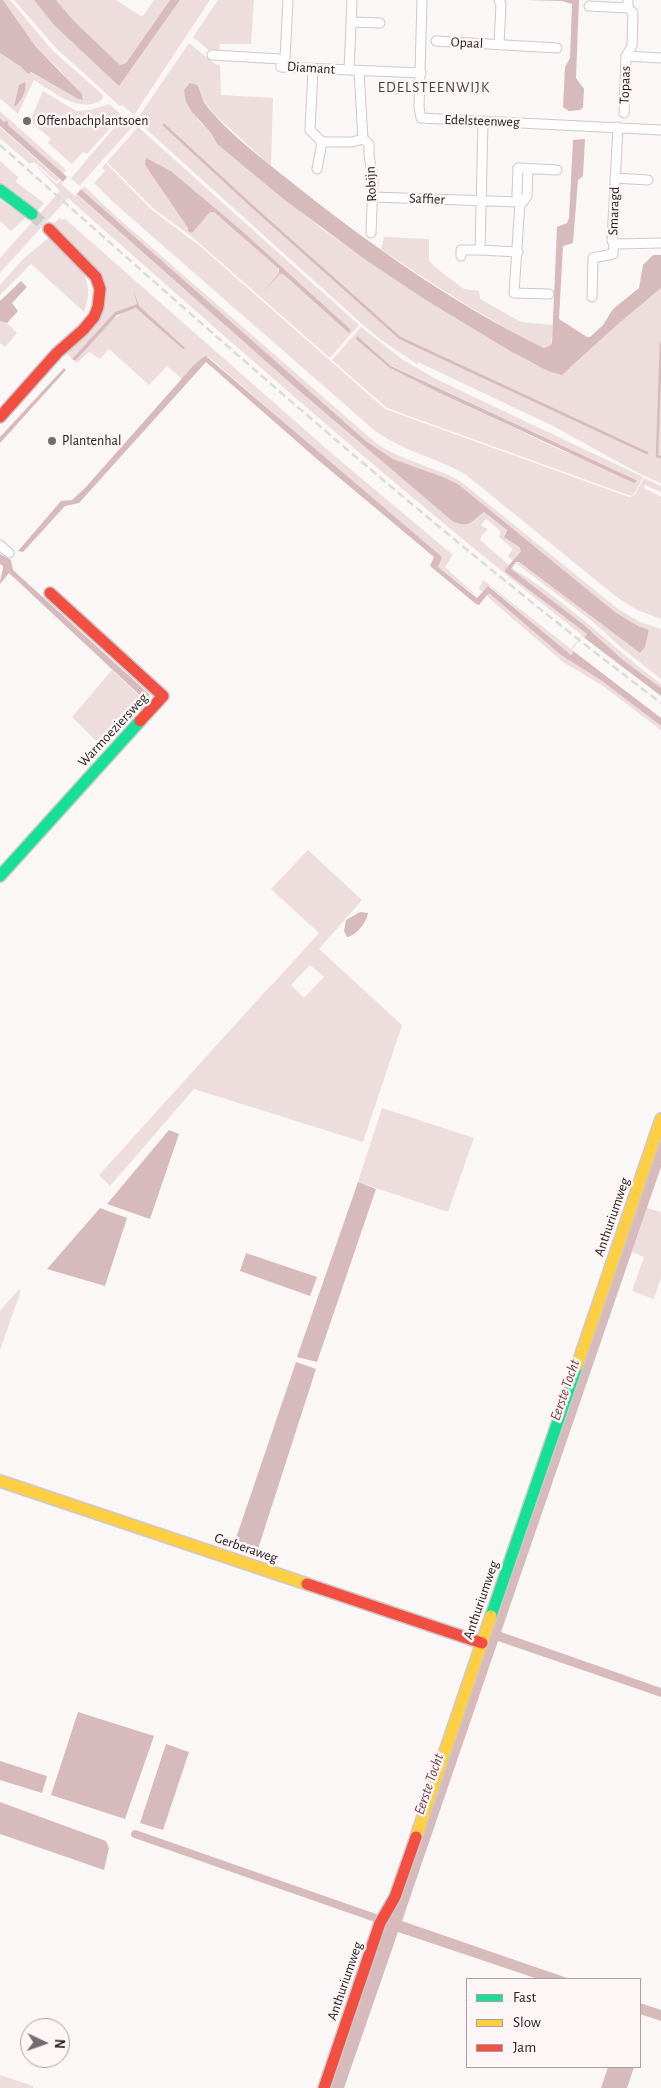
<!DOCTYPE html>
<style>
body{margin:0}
#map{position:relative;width:661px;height:2088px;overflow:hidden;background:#fbf7f7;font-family:"Alegreya Sans",sans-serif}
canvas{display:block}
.legend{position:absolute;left:466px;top:1978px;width:175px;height:90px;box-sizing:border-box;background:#fdf5f6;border:1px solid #a7a0a1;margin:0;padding:6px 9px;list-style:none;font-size:15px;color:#262122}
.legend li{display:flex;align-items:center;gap:10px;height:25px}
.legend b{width:25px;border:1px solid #a7a0a1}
.north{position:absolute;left:20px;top:2018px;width:50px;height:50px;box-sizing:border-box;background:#fdf5f6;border:1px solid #a7a0a1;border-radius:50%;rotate:93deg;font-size:14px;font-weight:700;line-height:20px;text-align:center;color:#262122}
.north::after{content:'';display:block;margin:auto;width:18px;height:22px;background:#716c6d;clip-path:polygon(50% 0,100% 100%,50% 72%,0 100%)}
</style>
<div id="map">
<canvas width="661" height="2088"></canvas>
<ul class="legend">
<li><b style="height:6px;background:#16e098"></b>Fast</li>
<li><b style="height:6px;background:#ffcf43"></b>Slow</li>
<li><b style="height:6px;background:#f24e42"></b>Jam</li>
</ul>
<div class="north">N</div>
</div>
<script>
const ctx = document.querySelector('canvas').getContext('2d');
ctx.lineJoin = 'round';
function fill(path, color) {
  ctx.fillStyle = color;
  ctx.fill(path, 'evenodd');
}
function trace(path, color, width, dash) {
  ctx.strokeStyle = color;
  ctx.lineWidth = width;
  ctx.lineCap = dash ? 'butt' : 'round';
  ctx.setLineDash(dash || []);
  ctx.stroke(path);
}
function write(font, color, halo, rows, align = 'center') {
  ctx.font = font + ' "Alegreya Sans",sans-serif';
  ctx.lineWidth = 5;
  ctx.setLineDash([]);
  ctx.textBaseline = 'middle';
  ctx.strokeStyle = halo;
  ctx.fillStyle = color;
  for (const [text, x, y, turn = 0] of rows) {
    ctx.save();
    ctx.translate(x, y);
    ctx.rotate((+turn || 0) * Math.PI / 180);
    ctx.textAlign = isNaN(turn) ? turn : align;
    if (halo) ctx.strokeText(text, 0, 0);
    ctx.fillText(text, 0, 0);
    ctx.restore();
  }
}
fill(new Path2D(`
 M3,0H10L53,51L103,95L102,100C78,114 54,92 34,80L18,114L1,99L0,100V53L20,66L28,74L30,72L78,99L81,100L84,98L60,70L36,47Z
 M14,0H34L54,25L119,85L180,0H210L134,115L122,105L120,106L56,48Z
 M56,0H116L141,16L144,15L154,0H170L126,63L120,65L75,22Z
 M218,0H254L251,44H220L219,52H211L193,37Z
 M189,43L215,64L220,65L221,95L273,98L271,166L215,115L203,100L197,85V119L211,133L217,144L322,229L424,299L530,362L568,370L617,325L661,288V483L642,475L553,426L418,362V365L380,339L362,324L156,138L141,124L139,116Z
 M43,91L76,111L90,110L109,104L122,115L87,154L83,152L72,164L48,143L51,139L25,116L31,119Z
 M0,111L66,170L63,174L0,118Z
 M125,115L133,122V126L74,192L296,388L452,521C468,529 473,518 484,512L507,530L504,535L521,550L513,561L508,556L513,549L499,537L501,531L486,519L481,525L487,529L489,528L482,535L480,540L509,565L504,571L587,634L571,655L489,586L483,592L479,589L483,580L571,649L582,635C405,496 236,347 68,198L0,273V258L60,191L34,164L57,184L61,180L66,184Z
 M0,127L59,179L57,182L34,162L30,164L0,138Z
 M138,127L359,325L330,358L191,236L154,209L107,162ZM145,165L166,168L171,171L241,230L350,330L349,332L283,274H280L260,296L279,273L278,268L214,212H210L192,233Z
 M0,161L18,177L16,182L44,203L36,212L0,185Z
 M106,163L152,210L200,246L385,409L629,497L635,495L644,478L661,486V492L645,485L644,488L661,497V619L637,610L618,598L465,474C435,457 402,451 374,430L113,202L94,183L105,171L102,168Z
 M84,186L119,219L376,443C402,461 433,466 460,481L618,609L640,622L661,629V679L623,649L592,621L516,563H520L640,653L645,647L649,630L638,626L615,612L458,484L443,477L393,459L366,441L81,190Z
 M0,200L26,217L11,231L0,221Z
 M60,218L63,220L64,218L337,458L453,555L445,567L479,598L438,567L442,558L441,556L340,471L209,357L202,358L182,379L167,366L149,385L109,349L100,359L89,352L77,363L75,361C90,345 116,308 138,308L184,349L137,304L115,312L72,359L66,352L103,293L52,225Z
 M51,236C74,260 98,276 84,312L31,264L0,295V285L24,258Z
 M384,237L429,239V261L440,271L464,289L479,291L480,299L521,322L553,325L551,345L544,348C487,320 434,285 381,249Z
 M0,321L7,323L17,333L5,347L0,343Z
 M361,327L403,360L436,379L643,477L636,491L632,496L628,495L387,408L332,360ZM358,337L390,365L636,480L558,449L390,368L356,338Z
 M512,568C565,600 611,646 661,684V688L623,660L584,625L514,573L511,570Z
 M490,594L561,655L602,681L661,726V730L603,686L563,662L489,598L487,595Z
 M112,670L143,699L100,745L72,717Z
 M308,850L362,900L319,949L402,1025L363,1142L194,1089L110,1186L99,1175L272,984H273L319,933L271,889ZM310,965L324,977L304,998L291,985Z
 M382,1108L474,1138L448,1212L358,1182Z
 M647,1208L661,1212V1277L654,1299L632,1291L644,1257L632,1252Z
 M20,1288V1293L0,1350V1311Z
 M0,2075L33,2086V2088H0Z`), '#edd');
fill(new Path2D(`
 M0,0H3L36,47L82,94L83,100L78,99L31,72L28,74L20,66L0,53Z
 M34,0H56L75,22L120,65L126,63L170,0H180L119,86L54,25Z
 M526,0H579L576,78L584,89L583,107L580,110L569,111L563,107L565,67L570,58L572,4L562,1Z
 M25,82C28,90 20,103 14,107L19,85Z
 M190,83L197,85C201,91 201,99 206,105C225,130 260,157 285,177C365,241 451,303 544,348L551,345L552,342L557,227L567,223L569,218L573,140L585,139L583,176L578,180L573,243L563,246L559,319L587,337H590L603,325L613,309L639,288L643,265L653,255H661V288L617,325L562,375L548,371L512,352L424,299L366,260L286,201L217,144L211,133L192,112L186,102L184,90Z
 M0,118L4,122L8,121V125L366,441L393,459L443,477L458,484L615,612L638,626L649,630L645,647L640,653L519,562H516L511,569L584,625L623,660L661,688V726L602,681L561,655L490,594L487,595L479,605L476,604L430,566L434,557L318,460L206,362L79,503L65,506L23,552L18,551L61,501L72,500L85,488L193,366L202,358L206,356L441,556L442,558L438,567L477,598L488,586L571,655L587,634L504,571L521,551L519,547L504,537L507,530L484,512C473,519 470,530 452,521L296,388L0,126Z
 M146,158L171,171L241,230L351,330L349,333L283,274H280L260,296L279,273V269L214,212H210L192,233L188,231V228L145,165Z
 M89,250L133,289L139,306L185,348L183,349L136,308L117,315L75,361L72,359L115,312L137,304L133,289Z
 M21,281L27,287L12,303L18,311L7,323L0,321V301Z
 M357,336L391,366L636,480V482L634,483L440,393L390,368L356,339Z
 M64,368L66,370L0,443V437Z
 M0,554L11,560L13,570L149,694V699L125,726L123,723L144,699L9,573L0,584C0,577 3,573 3,566L0,564Z
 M360,912L368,913C367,922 356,936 347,937L344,931L346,920Z
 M169,1130L179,1134L150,1219L107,1204Z
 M661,1137V1167L501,1632L661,1688V1697L498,1641L402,1921L570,1979H538L398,1932L344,2088H329Z
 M358,1182L376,1189L317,1362L297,1357Z
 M100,1208L127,1218L105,1286L47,1269Z
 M246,1253L317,1277L310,1296L240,1271Z
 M296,1362L316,1369L257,1552L234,1544Z
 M78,1712L154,1736L125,1819L51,1795Z
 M166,1744L189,1752L163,1830L140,1823Z
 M0,1761L47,1776L42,1793L0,1780Z
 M0,1802L106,1841L109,1848L104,1870L0,1834Z
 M640,2003L661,2010V2021L640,2014Z
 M608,2067H634L627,2088H601Z`), '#d7babb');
fill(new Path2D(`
 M68,176L82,188L75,196L61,184Z
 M582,636L661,696V718L572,650Z`), '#fbf7f7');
trace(new Path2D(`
 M164,125L253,207L400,338L647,453
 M661,343L657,456L661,457`), '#d7babb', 2.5);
trace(new Path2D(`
 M135,1834L384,1921`), '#d7babb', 8);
trace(new Path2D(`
 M32,214L49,229`), '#d0cccc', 12, [12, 6]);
const street = new Path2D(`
 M422,0L419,107L421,118L661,130
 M628,0V8L633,13L632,46L626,56L661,58
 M589,6L628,8
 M351,22L380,23
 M436,41L557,48
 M499,45L501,4L499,0
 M212,55L281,59V67L421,73
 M281,59H285L288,0
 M313,69L310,130L322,142L317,169
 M349,70L352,0
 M359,71L363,139L369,144V155L373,181L371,233
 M624,113L626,56
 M618,127L612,241L618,244L661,243
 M322,142H352L363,139
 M528,169L527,196L523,202H520L517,195L518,168L557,170
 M615,178L648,180
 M373,197L520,202L514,293L549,294
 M480,250L518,252
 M461,256V250H480L483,122
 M592,297L593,258L613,254L614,243
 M0,545L9,553`);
const fast = new Path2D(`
 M0,190L32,214
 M0,876L140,721
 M491,1616L577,1366`);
const slow = new Path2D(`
 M577,1366L661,1119
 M0,1481L307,1584
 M416,1837L491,1616`);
const jam = new Path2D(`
 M0,417L57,353L83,330L94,317L98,307L100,289L96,277L49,229
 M50,593L163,696L140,721
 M307,1584L482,1643
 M324,2088L380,1923L395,1897L416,1837`);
trace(street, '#cdc9c9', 11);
trace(fast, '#cdc9c9', 14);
trace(slow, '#cdc9c9', 14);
trace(jam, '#cdc9c9', 14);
trace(street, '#fefefe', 9);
trace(fast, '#16e098', 11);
trace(slow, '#ffcf43', 11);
trace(jam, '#f24e42', 11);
trace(new Path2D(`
 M0,145C216,337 431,529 661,703`), '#dcdbdb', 2.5, [8, 4]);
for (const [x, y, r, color] of [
 [27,121,5,"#716c6d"],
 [52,441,5,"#716c6d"]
]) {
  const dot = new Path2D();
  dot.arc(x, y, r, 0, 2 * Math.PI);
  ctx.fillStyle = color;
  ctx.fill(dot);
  trace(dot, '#fdf5f6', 2);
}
write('14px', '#262122', '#fdf5f6', [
 ["Opaal",467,43,3],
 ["Diamant",311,68,4],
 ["Topaas",625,85,-88],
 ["Edelsteenweg",482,121,2],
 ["Robijn",371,184,-93],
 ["Saffier",427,199,2],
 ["Smaragd",614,211,-88],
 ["Warmoeziersweg",113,730,-47],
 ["Anthuriumweg",612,1217,-71],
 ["Gerberaweg",246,1548,19],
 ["Anthuriumweg",481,1600,-71],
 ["Anthuriumweg",345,1981,-71]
]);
write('14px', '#262122', '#fdf5f6', [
 ["Offenbachplantsoen",37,121],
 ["Plantenhal",62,441]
], 'left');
ctx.letterSpacing = '1px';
write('15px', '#4b4141', '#fdf5f6', [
 ["EDELSTEENWIJK",434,87]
]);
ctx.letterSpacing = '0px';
write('italic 15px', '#763f43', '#fdf5f6', [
 ["Eerste Tocht",565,1390,-71],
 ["Eerste Tocht",429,1784,-71]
]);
</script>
